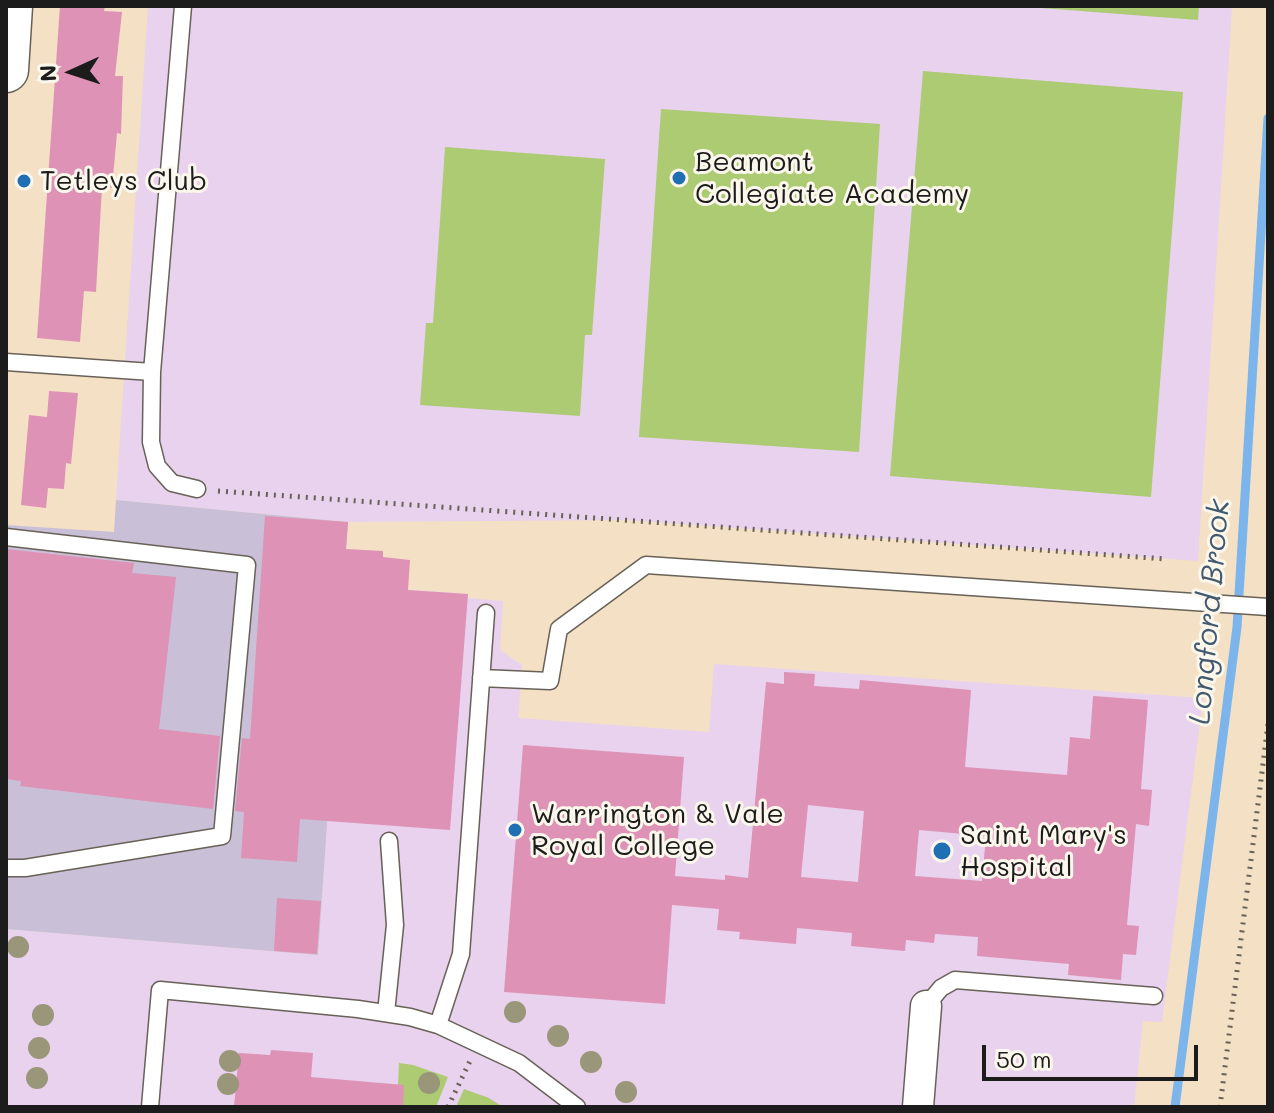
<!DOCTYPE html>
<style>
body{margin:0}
#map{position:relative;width:1274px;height:1113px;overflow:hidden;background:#f4e0c5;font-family:Mali,sans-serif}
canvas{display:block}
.frame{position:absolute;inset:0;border:8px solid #1c1c1c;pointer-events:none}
.north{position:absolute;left:32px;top:32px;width:80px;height:80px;-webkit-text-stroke:6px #fbf7ec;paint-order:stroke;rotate:267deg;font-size:22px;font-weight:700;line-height:32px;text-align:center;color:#1c1c1c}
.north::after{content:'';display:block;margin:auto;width:28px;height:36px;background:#1c1c1c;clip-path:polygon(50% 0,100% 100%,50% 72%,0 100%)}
.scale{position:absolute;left:982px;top:1045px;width:216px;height:36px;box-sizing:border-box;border:4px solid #1c1c1c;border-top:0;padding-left:10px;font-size:24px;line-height:28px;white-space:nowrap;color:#1c1c1c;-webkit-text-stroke:6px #fbf7ec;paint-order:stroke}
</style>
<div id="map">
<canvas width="1274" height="1113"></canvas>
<div class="frame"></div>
<div class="north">N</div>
<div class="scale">50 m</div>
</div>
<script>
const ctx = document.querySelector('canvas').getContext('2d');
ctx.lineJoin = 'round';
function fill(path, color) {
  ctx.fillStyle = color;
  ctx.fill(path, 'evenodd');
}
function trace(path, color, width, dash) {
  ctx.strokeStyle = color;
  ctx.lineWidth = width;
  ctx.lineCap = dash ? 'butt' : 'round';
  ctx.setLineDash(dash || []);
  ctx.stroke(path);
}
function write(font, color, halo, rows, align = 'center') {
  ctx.font = font + ' Mali,sans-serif';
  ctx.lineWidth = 6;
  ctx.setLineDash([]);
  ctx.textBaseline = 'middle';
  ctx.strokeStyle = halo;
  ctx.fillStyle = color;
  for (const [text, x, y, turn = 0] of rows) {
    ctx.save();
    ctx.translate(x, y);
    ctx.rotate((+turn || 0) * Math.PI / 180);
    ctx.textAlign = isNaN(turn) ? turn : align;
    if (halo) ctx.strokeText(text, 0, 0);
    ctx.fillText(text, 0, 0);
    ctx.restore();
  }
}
fill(new Path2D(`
 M148,6H1232L1198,561L626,520L348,522L116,500Z
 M344,585L468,594V598L503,601L500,650L522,665L518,718L709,732L714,664L1203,698L1162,1022L1143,1021L1134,1107H6V929L318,955Z`), '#e8d2ee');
fill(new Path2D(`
 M116,500L348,522L318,955L6,929V525L114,532Z`), '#c9bfd7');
fill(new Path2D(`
 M1015,6H1199L1198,20Z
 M923,71L1183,92L1151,497L890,476Z
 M661,109L880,124L859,452L639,437Z
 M445,147L605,159L592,335H585L580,416L420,405L426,323H433Z
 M399,1063L413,1065L448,1077L436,1107H403L398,1085Z
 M464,1089L489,1098L503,1107H456Z`), '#accb73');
trace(new Path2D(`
 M1175,1107L1237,627L1268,118`), '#7cb4ec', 9);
fill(new Path2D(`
 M60,6H105L104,11L122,12L115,76H123L121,134L117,133L112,188L102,187L96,292L84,291L80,342L37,338Z
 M49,391L78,393L71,464L66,463L64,489L48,488L46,508L21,505L29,415L47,417Z
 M265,516L348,522L346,549L383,551V557L410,560L408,590L468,594L450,830L300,819L297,862L241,858L244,812L235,811L242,738L250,739Z
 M6,549L134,563L132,573L176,577L159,729L220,736L213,809L20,786L21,781L6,779Z
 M784,672L815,674L814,686L859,689L860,680L971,690L965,767L1067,775L1070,737L1090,739L1093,696L1148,700L1141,789L1152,790L1149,826L1136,824L1127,925L1139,926L1136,955L1123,954L1121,980L1068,975L1069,964L977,956L978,937L935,934L934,943L906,940L905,951L851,946L852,933L797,928L796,944L739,939L740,932L717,930L719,909L672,905L665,1004L504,992L523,745L684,757L675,876L725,880V875L748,878L766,682L784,684ZM808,805L864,811L858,882L801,877ZM919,830L986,836L982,881L915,876Z
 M277,898L321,901L317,954L274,951Z
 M271,1050L313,1053L311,1077L404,1085L403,1107H234L239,1053L270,1055Z`), '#de92b6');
const service = new Path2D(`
 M183,6L152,372L151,442L157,466L172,483L197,489
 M6,362L152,372
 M6,537L247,565L222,836L25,868H6
 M481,678L550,681L559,629L646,565L1268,607
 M926,1006L941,988L955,980L1154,996
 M386,1013L395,925L389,841
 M438,1025L461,954L486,613
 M150,1107L160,990L358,1009L410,1017L438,1025L519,1063L577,1107`);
const minor = new Path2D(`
 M918,1107L926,1006`);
const primary = new Path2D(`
 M6,70L10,6`);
trace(service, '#686157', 19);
trace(minor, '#686157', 33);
trace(primary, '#686157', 47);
trace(new Path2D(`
 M218,491L1166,559
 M448,1107L470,1061
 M1220,1107L1268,724`), '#686157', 5, [2, 6]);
trace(service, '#fff', 16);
trace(minor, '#fff', 30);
trace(primary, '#fff', 44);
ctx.fillStyle = '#999679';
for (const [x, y] of [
 [18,947],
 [515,1012],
 [43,1015],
 [558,1036],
 [39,1048],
 [230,1061],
 [591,1062],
 [37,1078],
 [429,1083],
 [228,1084],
 [626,1092]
]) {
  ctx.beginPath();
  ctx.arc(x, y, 11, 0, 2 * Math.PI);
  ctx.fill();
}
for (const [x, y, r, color] of [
 [679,178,8,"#1f6fb2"],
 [24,181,8,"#1f6fb2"],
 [515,830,8,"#1f6fb2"],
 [942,851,10,"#1f6fb2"]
]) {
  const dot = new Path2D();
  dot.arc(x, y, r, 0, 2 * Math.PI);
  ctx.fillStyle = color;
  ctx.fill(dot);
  trace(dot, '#fbf7ec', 3);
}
write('28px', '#1c1c1c', '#fbf7ec', [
 ["Beamont",695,162],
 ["Collegiate Academy",695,194],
 ["Tetleys Club",40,181],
 ["Warrington & Vale",531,814],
 ["Royal College",531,846],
 ["Saint Mary's",960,835],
 ["Hospital",960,867]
], 'left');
write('italic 30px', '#42596f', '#fbf7ec', [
 ["Longford Brook",1210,612,-85]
]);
</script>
